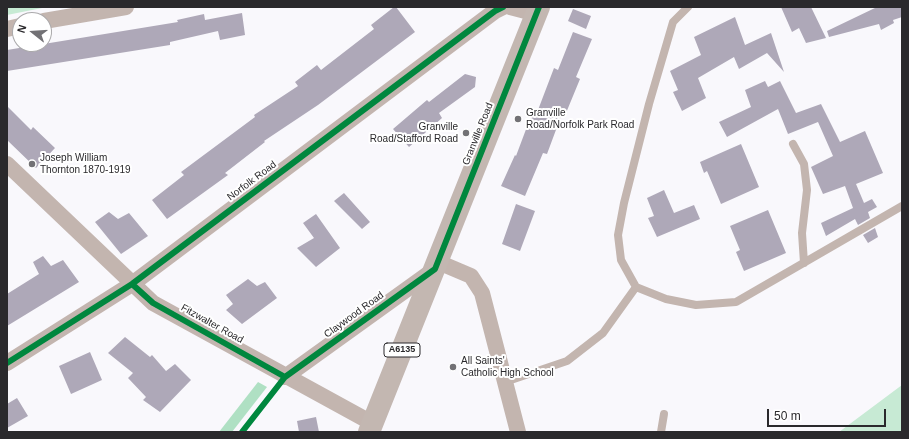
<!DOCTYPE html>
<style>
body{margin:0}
#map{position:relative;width:909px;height:439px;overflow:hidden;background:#f9f8fc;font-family:Helvetica,sans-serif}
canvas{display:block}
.frame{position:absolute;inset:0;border:8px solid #2a292c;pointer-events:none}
.north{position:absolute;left:12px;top:12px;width:40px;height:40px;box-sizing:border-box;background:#fff;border:1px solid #aaa9ab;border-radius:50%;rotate:287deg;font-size:11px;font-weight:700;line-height:16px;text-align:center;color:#2a292c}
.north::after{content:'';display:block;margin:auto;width:14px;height:18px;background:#727175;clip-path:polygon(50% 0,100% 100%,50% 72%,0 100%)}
.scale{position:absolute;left:767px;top:409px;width:119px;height:18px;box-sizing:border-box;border:2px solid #2a292c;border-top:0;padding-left:5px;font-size:12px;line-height:14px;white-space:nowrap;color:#2a292c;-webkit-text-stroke:3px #fff;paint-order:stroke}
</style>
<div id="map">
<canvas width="909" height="439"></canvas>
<div class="frame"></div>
<div class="north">N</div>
<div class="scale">50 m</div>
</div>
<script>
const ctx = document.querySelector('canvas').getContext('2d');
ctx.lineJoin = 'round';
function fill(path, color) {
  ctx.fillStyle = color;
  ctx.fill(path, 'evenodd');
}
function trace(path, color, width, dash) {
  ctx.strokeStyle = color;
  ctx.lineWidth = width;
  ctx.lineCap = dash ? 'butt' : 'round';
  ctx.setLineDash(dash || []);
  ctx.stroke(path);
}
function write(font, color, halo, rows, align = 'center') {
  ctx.font = font + ' Helvetica,sans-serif';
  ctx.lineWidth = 4;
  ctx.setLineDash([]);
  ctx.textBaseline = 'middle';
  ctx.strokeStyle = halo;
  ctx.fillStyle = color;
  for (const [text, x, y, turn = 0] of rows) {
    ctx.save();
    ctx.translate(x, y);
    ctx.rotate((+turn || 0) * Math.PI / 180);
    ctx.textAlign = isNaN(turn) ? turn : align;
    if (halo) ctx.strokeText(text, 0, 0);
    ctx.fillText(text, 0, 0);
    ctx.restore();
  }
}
fill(new Path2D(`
 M7,7H47L7,15Z
 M902,385V432H839Z`), '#c7ead4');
fill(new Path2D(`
 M258,382L267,387L232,432H219Z`), '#afe0c3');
fill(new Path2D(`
 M394,7H396L415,32L318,105L264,141L265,142L225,173L228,175L167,219L152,200L184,175L181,172L255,117L254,115L298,86L295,82L317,65L321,70L374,29L371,25Z
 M781,7H811L826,38L806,43L799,28L792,32Z
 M877,7H902V17L893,20L894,23L881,30L879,24L829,37L827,31Z
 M573,9L591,16L586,29L568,21Z
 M242,13L245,35L220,40L218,31L170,42V45L7,71V50L178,22L177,20L204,14L205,20Z
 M735,17L745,45L771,33L784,72L767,53L739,69L734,57L698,78L706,98L682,111L673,92L678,90L670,71L701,55L694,37Z
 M573,32L592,39L576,77L580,79L566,113L563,111L547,154L543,153L525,196L501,186L515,155L516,156L534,108L538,110L554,68L558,70Z
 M465,74L476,77L475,87L439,113L442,118L409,147L393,129L427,100L429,102Z
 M765,81L768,87L780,81L796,113L821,104L840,142L865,131L883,173L856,184L864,203L872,199L877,207L868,212L870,218L858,225L855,219L826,236L821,223L853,208L845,186L823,194L811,167L833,156L818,122L788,134L778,109L727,137L719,122L751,107L745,90Z
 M7,106L31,130L33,127L55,148L36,168L7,140Z
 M741,144L759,187L721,204L707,171L704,173L700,162Z
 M664,190L674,213L694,205L700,219L657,237L648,218L654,216L647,198Z
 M344,193L370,222L362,229L334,201Z
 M516,204L535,211L520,251L502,244Z
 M768,210L786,253L744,271L736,252L740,250L730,226Z
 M109,212L118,219L129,213L148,236L121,254L95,222Z
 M316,214L340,248L316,267L297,248L314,238L303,223Z
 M875,228L878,237L868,243L863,235Z
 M43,256L51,266L63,260L79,282L7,326V294L39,274L33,262Z
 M248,279L257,286L265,282L277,298L242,324L226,310L233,304L226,295Z
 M125,337L150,357L152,355L166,371L175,364L191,380L160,412L143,400L146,397L128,378L133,373L108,353Z
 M90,352L102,380L71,394L59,366Z
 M17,398L28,416L7,428V404Z
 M316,417L319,432H299L297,421Z`), '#aea8b8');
trace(new Path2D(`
 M688,7L673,22L649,104L624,203L618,235L621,260L636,287L666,299L696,305L736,302L902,206
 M793,144L804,164L807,190L802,233L804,263
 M505,382L567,361L603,333L636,287
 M661,432L664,414`), '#c3b5af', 8);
trace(new Path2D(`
 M510,7L537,14
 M44,21L126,7
 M7,29L20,26
 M7,164L153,303L372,423
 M438,262L471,276L482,293L518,432
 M7,363L132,284L495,11L503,7
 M285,377L435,269`), '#c3b5af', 16);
trace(new Path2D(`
 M369,432L539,7`), '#c3b7b1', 22);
trace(new Path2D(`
 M132,284L153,303L285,377
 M7,363L132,284L495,11L503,7
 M242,432L285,377L435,269L539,7`), '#00873e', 6);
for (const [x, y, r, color] of [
 [518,119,4,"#727175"],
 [466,133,4,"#727175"],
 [32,164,4,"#727175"],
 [453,367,4,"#727175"]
]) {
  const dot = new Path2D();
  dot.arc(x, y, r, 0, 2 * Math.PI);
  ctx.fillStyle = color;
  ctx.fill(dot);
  trace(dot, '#fff', 1.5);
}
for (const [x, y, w] of [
 [402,350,36]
]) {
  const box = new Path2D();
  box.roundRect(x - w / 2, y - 7, w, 14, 3);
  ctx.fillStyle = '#fff';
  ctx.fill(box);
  trace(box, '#2a292c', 1);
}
write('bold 9px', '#2a292c', null, [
 ["A6135",402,350]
]);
write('10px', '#2a292c', '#fff', [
 ["Granville",526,113],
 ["Road/Norfolk Park Road",526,125],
 ["Granville",458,127,"right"],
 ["Road/Stafford Road",458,139,"right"],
 ["Joseph William",40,158],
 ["Thornton 1870-1919",40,170],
 ["All Saints'",461,361],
 ["Catholic High School",461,373]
], 'left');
write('10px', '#2a292c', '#fff', [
 ["Granville Road",478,134,-68],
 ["Norfolk Road",252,181,-37],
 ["Claywood Road",354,315,-36],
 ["Fitzwalter Road",212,324,29]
]);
</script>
